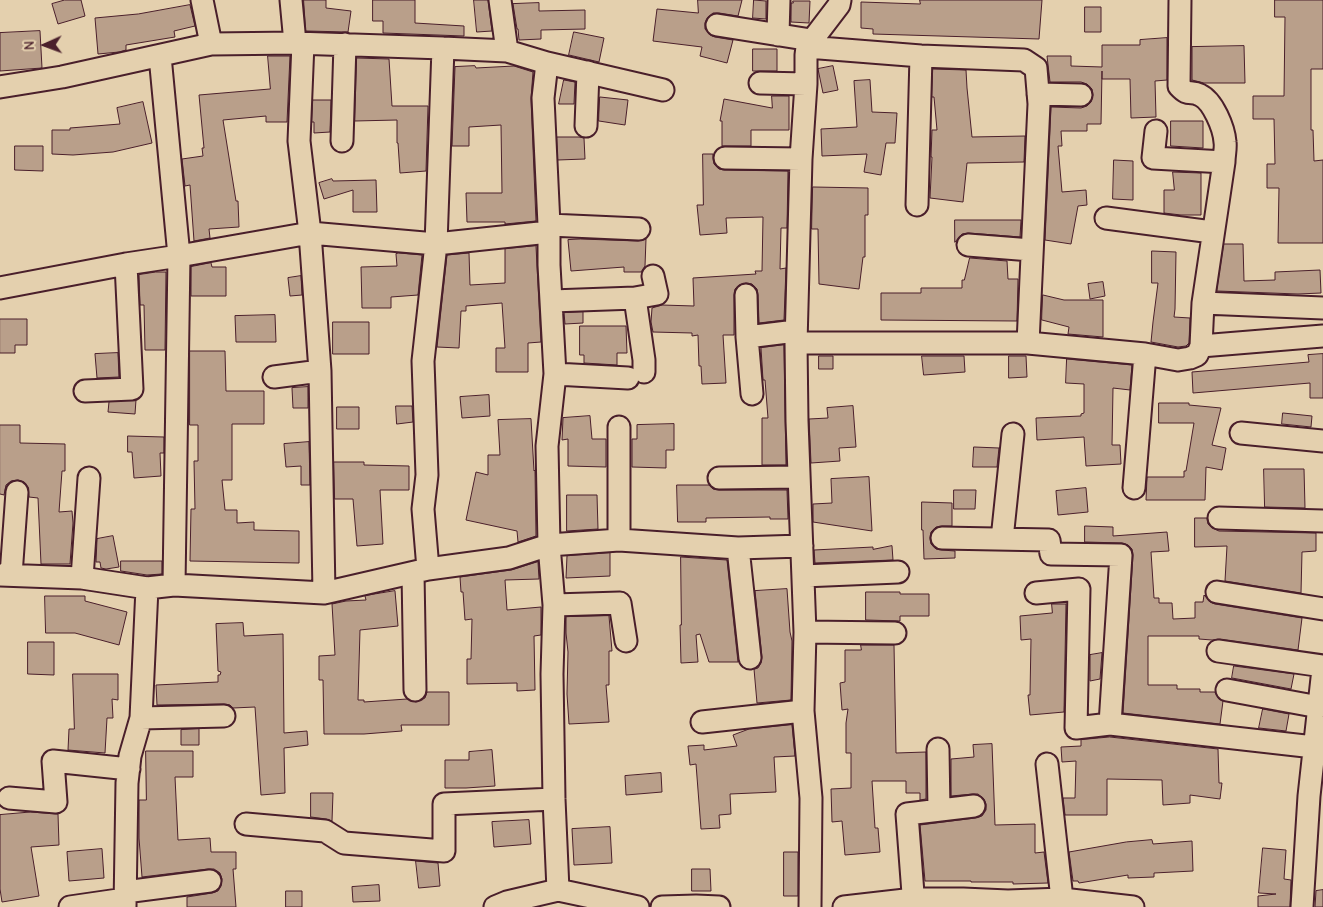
<!DOCTYPE html>
<style>
body{margin:0}
#map{position:relative;width:1323px;height:907px;overflow:hidden;background:#e4d0ae;font-family:"Comic Neue",sans-serif}
canvas{display:block}
.north{position:absolute;left:20px;top:20px;width:50px;height:50px;-webkit-text-stroke:4px #e4d0ae;paint-order:stroke;rotate:268deg;font-size:14px;font-weight:700;line-height:20px;text-align:center;color:#4a1f2b}
.north::after{content:'';display:block;margin:auto;width:18px;height:22px;background:#4a1f2b;clip-path:polygon(50% 0,100% 100%,50% 72%,0 100%)}
</style>
<div id="map">
<canvas width="1323" height="907"></canvas>
<div class="north">N</div>
</div>
<script>
const ctx = document.querySelector('canvas').getContext('2d');
ctx.lineJoin = 'round';
function fill(path, color) {
  ctx.fillStyle = color;
  ctx.fill(path, 'evenodd');
}
function trace(path, color, width, dash) {
  ctx.strokeStyle = color;
  ctx.lineWidth = width;
  ctx.lineCap = dash ? 'butt' : 'round';
  ctx.setLineDash(dash || []);
  ctx.stroke(path);
}
const building = new Path2D(`
 M65,0H81L85,16L58,24L52,4Z
 M304,0H326V8L351,11L348,32L306,31Z
 M373,0H415V23L464,26V36L383,33V21H373Z
 M474,0H488L492,31L477,32Z
 M698,0H742L738,16L719,13H713L708,17L705,23V29L710,35L715,37L733,40L727,63L700,56L702,47L653,41L657,9L698,13Z
 M754,0L766,1V19L753,18Z
 M920,0H1042L1039,39L873,34V29L861,28V2L920,4Z
 M1275,0H1323V69H1311V130H1313L1314,161L1323,160V243H1278L1279,188H1267V164H1275L1274,119H1253V96H1284L1285,17H1275Z
 M793,1H810L809,23L791,22V3H793Z
 M539,3V11L585,10V29L541,30V39L519,40L518,29H517L513,4Z
 M190,5L195,26L174,31L175,37L126,45V50L119,52L98,54L95,18L138,14Z
 M1085,7H1101V32H1085Z
 M40,31L42,68L0,71V33Z
 M574,32L604,38L599,62L569,55Z
 M1167,38V80L1155,81L1156,117L1131,118L1130,79H1102V71L1101,124H1087V131H1061L1062,146H1058L1062,192L1086,190L1087,205L1078,206L1071,244L1045,240L1051,107L1081,108L1087,106L1091,102L1093,95L1092,89L1087,84L1081,82H1050L1047,56H1071V66L1102,67V45H1140V40Z
 M1244,46L1245,83H1204L1192,80V47Z
 M753,49H777V71H753Z
 M268,56H290L287,122H266V116L223,120L236,201H238L239,227L209,229L210,238L194,241L190,185L185,186L182,159L203,156L202,148H204L199,95L270,89Z
 M357,58L389,59L392,106H428L426,171L400,173L398,143H397V120L355,121Z
 M475,66L476,68L514,66L533,72L531,99L536,221L505,224V222H467L466,193H502L501,125L469,127V146H452L455,67Z
 M833,66L838,90L823,93L818,69Z
 M933,69L966,70L967,88L972,137L1025,136L1024,162L967,163L963,202L930,198L932,157H931L932,130H937L934,97H932Z
 M564,80L575,82L574,104H559Z
 M870,80L872,112L897,113L895,143H886L881,175L864,172L867,154L822,156L821,129L857,127L854,81Z
 M772,96H789V130H751V146H722V121H720L724,99L772,108Z
 M600,97L628,100L625,125L599,121Z
 M313,100H331L330,132L314,133V122H312Z
 M143,102L152,143L113,152L73,155L52,154V130H70V128L120,124L117,108Z
 M1171,121H1203V148L1171,146Z
 M557,137H579L584,138L585,159L558,160Z
 M15,146H43V171L15,170Z
 M703,154H713V158L714,164L719,169L724,170L788,171L787,228H781L780,269L786,268L784,320L759,323L758,295L757,289L752,284L746,283L739,285L735,289L734,295V335H723L726,383L702,384L701,366H699L698,335L692,336V333L653,332L651,322L652,308L662,305L694,306L693,278L756,274L755,271H762L763,217L726,218L727,233L700,235L697,205H703Z
 M1114,160L1133,161V200L1113,199Z
 M1173,172L1201,173V215H1181L1164,213V190H1174Z
 M332,179L333,181L376,180L377,212H353V190L324,199L319,183Z
 M813,187L868,188V215H865V257H863L859,289L819,284L818,229H812Z
 M955,220H1021L1020,237L968,233L962,234L955,242Z
 M581,239L638,241L646,239L645,266L641,272H624V267L571,271L568,240Z
 M1224,244H1243L1244,281L1275,280V272L1320,270L1321,293L1298,294L1217,291Z
 M536,246L541,342L528,343V372H496V348H505L502,303L466,306V311H461L459,348L437,347L447,255L469,253L470,285L505,283V249Z
 M1152,251L1176,252L1175,309L1174,317L1190,318L1189,343L1186,346L1178,347L1151,342L1153,322L1158,283H1152Z
 M399,253L422,255L418,295L391,297V308H362L361,267L397,266L396,254Z
 M970,258L1007,261L1008,279H1018L1017,321L881,320V293H921V288H962V280H964Z
 M211,263L212,267H226V296H191V267Z
 M156,272H166L165,350H145L144,305H140L139,275Z
 M301,276L302,295L290,296L288,278Z
 M1103,282L1105,296L1090,299L1088,284Z
 M1043,295L1064,300H1103V337L1068,334L1069,327L1042,320Z
 M583,312V323L565,324L564,313Z
 M275,315L276,342H236L235,316Z
 M0,319H27V345H15V353H0Z
 M333,322H369V354H333Z
 M580,326H626L627,353H617V365L584,363V355H580Z
 M784,345L786,465H762V418H768L765,380H763L761,348Z
 M190,351H225L226,391H264V424H232V480H222L225,510H237V523L254,522V530L299,531V563L190,561L191,509H195L194,461H198V425H190Z
 M118,353L119,377L97,378L95,354Z
 M1323,354V398H1310V383L1193,393L1192,372L1309,362L1308,355Z
 M819,356H833V369H819Z
 M922,356H964L965,372L924,375Z
 M1009,356H1026L1027,377L1009,378Z
 M1067,359L1132,365L1130,390L1113,388L1112,445H1120L1121,464L1086,466L1084,437L1037,440L1036,418L1081,416V414L1084,413V384L1066,383Z
 M308,387V408H293L292,388Z
 M489,395L490,416L462,418L460,397Z
 M136,400L135,414L108,412L109,402Z
 M1159,403H1189V405L1221,408L1212,445L1226,448L1222,470L1206,467L1205,500H1146L1147,477H1184V471H1186L1194,423H1159Z
 M396,406H412L413,422L397,424Z
 M853,406L856,447L839,448L840,461L811,463L809,419L828,418L827,408Z
 M337,407H359V429H337Z
 M1283,413L1312,416L1311,427L1282,424Z
 M590,416L592,439H606V467L568,466V439L562,440L563,418Z
 M531,419L534,471L535,470L536,536L518,542L517,531L466,520L476,472L488,475V455H500L498,420Z
 M674,424V450H666V468L632,467V439H637V425Z
 M0,425H20V443L65,444V471H62L59,512L72,511L73,523L70,564H41L38,498L29,497L28,487L24,482L18,480L11,481L6,485L4,495L0,494Z
 M128,436L164,437V453H160L161,476L134,478L132,452H128Z
 M309,442L310,485H301V466L286,467L284,444Z
 M974,447L999,448L997,467H973Z
 M334,462H364V465L409,466V490H380L383,544L357,546L353,499H335Z
 M1264,469H1304L1305,508L1265,507Z
 M869,477L872,531L813,522V504L832,503L831,479Z
 M677,485H709L713,489L719,490H787L788,519H770V517L706,518V522H678Z
 M1086,488L1088,512L1058,515L1056,491Z
 M954,490H976L975,509H954Z
 M567,495H597L598,529L567,531Z
 M922,502L952,503V526H942L936,527L931,532L930,538L931,544L936,549L942,550L955,551V558L924,559L923,530H922Z
 M1195,518H1207L1208,524L1212,528L1219,531L1316,533V551L1302,552L1301,593L1225,581L1227,546L1195,547Z
 M1085,526L1113,527V536L1167,532L1169,551L1151,552L1154,598H1159V603H1172L1173,619L1195,618V602H1203L1204,595L1205,596L1210,602L1215,604L1302,618L1298,650L1220,639L1212,640L1199,639V636H1148V685H1177V689H1200V692H1215L1219,699L1223,701L1220,724L1123,713L1133,555L1132,549L1128,545L1122,543L1085,542Z
 M113,536L119,567L106,569L101,568L100,562H96L97,539Z
 M892,546L893,560L815,563L814,550L873,547V549Z
 M610,553V576L566,578L567,556Z
 M681,557L727,560L738,662H709L700,634L696,635L698,662L681,663L680,625H681Z
 M121,561H162V574L147,575L121,571Z
 M538,562L539,579L505,580L507,610L541,607V635L534,636L535,690L517,691V683L467,684V659H471L472,619L465,620L463,592H461L460,577L511,570Z
 M787,589L790,632L792,641L791,700L757,703L754,669L758,668L761,663L762,657L755,591Z
 M395,591L398,626L360,630L358,700H364V702L407,699L416,702L425,698L427,692H449V725H401L402,731L364,734H324L323,680H319V656L335,655L332,604L346,601L366,600L365,596Z
 M866,592H900V594H929V616H900V621L866,620Z
 M45,596H85V601L127,612L119,645L75,633H46Z
 M1052,604H1066L1064,712L1030,715L1028,695H1030L1031,639L1021,640L1020,616L1052,613Z
 M609,616L612,651H609V685H606L609,722L569,724L567,694L568,652L566,633V617Z
 M243,623L244,636L283,634L284,733L307,731L308,745L284,748L285,793L261,795L255,707L233,708L230,705L224,704L157,705L156,685L218,682V675H220L221,672L218,671L216,624Z
 M28,642H54V675L28,674Z
 M861,645H894L896,753L926,752V799L920,800V793H906V781H872L875,828H878L880,852L845,855L842,821L832,822L831,789L851,788V753H846V723L848,709L842,710L840,683L845,682V650H861Z
 M1102,653L1100,679L1090,681V655Z
 M1234,666L1294,674L1291,689L1232,678Z
 M73,674H118V700L112,699L113,718H107L105,753L68,750L69,729H74Z
 M1263,709L1289,714L1286,731L1259,728Z
 M792,725L795,756L774,757L776,792L730,794L731,814L719,815L720,828L701,829L696,764L690,765L688,746L704,745V750L737,746L733,735L749,729Z
 M199,729V745H181V730Z
 M1110,737L1218,749L1219,783H1222L1220,799L1190,795V803L1163,805L1162,780L1107,779V815H1065L1063,798H1075L1076,761L1062,762L1061,747L1081,746V740Z
 M992,744L995,825L1035,824V853L1044,852L1048,883L1013,884V882H971V881H925L920,825L975,818L982,816L986,810V804L984,799L978,794H973L951,796V759L974,757L973,745Z
 M492,750L495,786L466,788H445V760H469V752Z
 M146,751H193V777H175L178,840L210,838L211,852H236V869H233L236,907H187V897L212,893L218,891L221,886L222,879L220,873L214,869H208L142,877L139,838V800H146Z
 M661,773L662,792L626,795L625,776Z
 M311,793H333L332,821L326,819L311,817Z
 M31,812L58,814L59,845L31,847L39,896L2,902L0,889V815Z
 M529,820L531,844L494,847L492,822Z
 M610,827L612,863L574,865L572,829Z
 M1152,840L1153,844L1192,841L1193,871L1154,873V877L1128,878V875L1079,883L1078,881H1073L1069,852L1126,842Z
 M1263,848L1286,850L1284,879L1291,880L1290,907H1258V896L1276,894L1259,893Z
 M102,849L104,878L69,881L67,852Z
 M784,852H798V896H784Z
 M416,861L438,863L440,886L419,888Z
 M692,869H710L711,891H692Z
 M379,885L380,901L353,902L352,887Z
 M1323,890V907H1315L1316,891Z
 M286,891H302V907H286Z`);
fill(building, '#b99f8a');
trace(building, '#4a1f2b', 1);
const minor = new Path2D(`
 M202,0L211,44
 M291,0L295,43
 M500,0L507,51
 M717,25L811,40
 M778,35L779,0
 M303,43L299,141L310,233L320,371L324,593
 M807,47L921,56L1024,60L1036,68L1039,104L1028,343
 M160,56L179,256L174,585
 M547,63L663,90
 M760,83L806,84
 M0,87L62,77L211,44L295,43L443,48L507,51L547,63L543,98L549,225V265L555,374L547,446L549,545L554,605L552,674L554,799L558,890L638,907
 M1038,94L1081,95
 M586,126L588,72
 M1156,131L1153,158L1224,162
 M342,141L345,44
 M725,158L801,159
 M917,205L921,56
 M1106,218L1212,232
 M549,225L639,229
 M968,245L1031,250
 M0,288L126,264L179,256L310,233L436,244L549,232
 M746,295L747,337
 M635,298L657,294L653,276
 M552,301L635,298L644,360V372
 M1203,303L1323,308
 M796,343H1028L1145,354L1178,360L1190,358L1197,355L1201,346L1203,303L1224,162C1224,155 1226,148 1225,142C1224,128 1213,101 1200,95C1190,90 1189,97 1179,86L1180,0
 M1201,346L1323,336
 M555,374L628,378
 M274,377L320,371
 M85,391L132,389L126,264
 M752,394L747,337L796,331
 M1241,433L1323,441
 M719,478L799,477
 M1134,488L1145,354
 M1219,518L1323,521
 M942,538L1049,540L1051,554L1121,555L1110,724
 M1002,539L1013,434
 M619,540V427
 M738,548L750,658
 M428,569L423,509L427,475L423,361L436,244L443,48
 M413,573L415,690
 M0,575L82,578L147,588L174,585L324,593L428,569L509,558L549,545L619,540L738,548L802,546
 M11,575L17,492
 M803,576L898,572
 M82,578L89,478
 M1217,592L1323,609
 M1036,593L1079,589L1076,728L1110,724L1314,747
 M554,605L620,603L626,641
 M805,632L895,633
 M1218,651L1323,666
 M1227,690L1319,707
 M141,718L224,716
 M702,722L803,711
 M938,749L939,810
 M1047,764L1062,899
 M9,798L56,802L53,761L129,769
 M246,824L325,831L344,843L444,851V804L554,799
 M125,892L210,881
 M70,907L125,899
 M125,907L127,783L130,756L141,718L147,588
 M495,907L507,902L558,890
 M662,907L696,906L719,907
 M810,907L811,798L803,711L805,632L797,421L796,343L801,159L806,84V55L807,47L839,5L840,0
 M844,907L914,899H963L1008,901L1062,899L1133,907
 M914,907L907,814L974,806
 M1302,907L1309,796L1323,669`);
trace(minor, '#4a1f2b', 25);
trace(minor, '#e4d0ae', 21);
</script>
